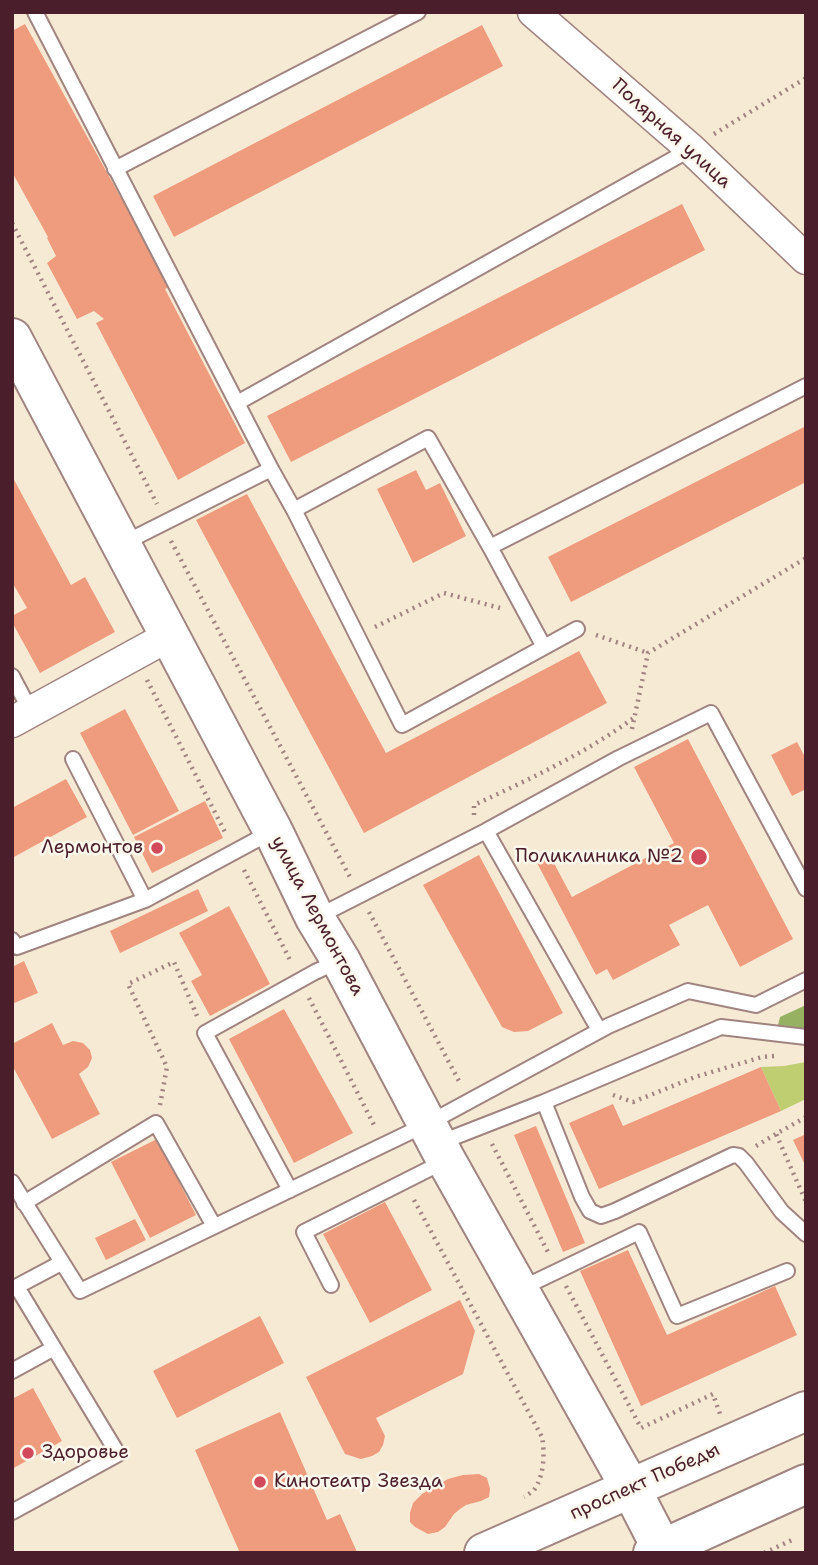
<!DOCTYPE html>
<meta charset="utf-8">
<style>
body{margin:0}
#map{position:relative;width:818px;height:1565px;overflow:hidden;background:#f7ead5;font-family:"Shantell Sans",sans-serif}
canvas{display:block}
.frame{position:absolute;inset:0;border:14px solid #4a1f2b;pointer-events:none}
</style>
<div id="map">
<canvas width="818" height="1565"></canvas>
<div class="frame"></div>
</div>
<script>
const ctx = document.querySelector('canvas').getContext('2d');
ctx.lineJoin = 'round';
function fill(path, color) {
  ctx.fillStyle = color;
  ctx.fill(path, 'evenodd');
}
function trace(path, color, width, dash) {
  ctx.strokeStyle = color;
  ctx.lineWidth = width;
  ctx.lineCap = dash ? 'butt' : 'round';
  ctx.setLineDash(dash || []);
  ctx.stroke(path);
}
function write(font, color, halo, rows, align = 'center') {
  ctx.font = font + ' "Shantell Sans",sans-serif';
  ctx.lineWidth = 5;
  ctx.setLineDash([]);
  ctx.textBaseline = 'middle';
  ctx.strokeStyle = halo;
  ctx.fillStyle = color;
  for (const [text, x, y, turn = 0] of rows) {
    ctx.save();
    ctx.translate(x, y);
    ctx.rotate((+turn || 0) * Math.PI / 180);
    ctx.textAlign = isNaN(turn) ? turn : align;
    if (halo) ctx.strokeText(text, 0, 0);
    ctx.fillText(text, 0, 0);
    ctx.restore();
  }
}
fill(new Path2D(`
 M806,1062V1099L781,1111L761,1067L784,1066Z`), '#bece70');
fill(new Path2D(`
 M806,1005V1031L781,1030L778,1025L780,1017Z`), '#96b162');
fill(new Path2D(`
 M25,24L121,198L127,195L173,285L165,289L245,443L178,480L96,323L104,319L94,311L77,319L47,263L56,256L47,238L48,237L12,172V31Z
 M482,25L503,66L174,237L153,196Z
 M682,204L705,250L291,462L267,416Z
 M806,426V482L571,602L548,557Z
 M416,470L426,490L440,483L466,536L413,563L377,489Z
 M12,476L71,585L85,577L115,632L40,673L12,622V616L27,608L12,582Z
 M247,494L386,753L579,651L607,703L364,833L196,520Z
 M125,709L179,811L133,835L80,733Z
 M688,739L793,939L740,967L708,905L669,925L680,945L613,980L607,969L596,975L536,861L549,854L572,897L674,843L634,767Z
 M797,742L806,759V789L792,796L771,755Z
 M66,779L87,817L12,858V808Z
 M205,801L223,838L152,873L134,837Z
 M479,855L563,1013L528,1031L514,1032L502,1027L423,885Z
 M198,889L208,911L120,953L110,931Z
 M229,906L270,984L210,1016L191,981L202,975L179,933Z
 M24,961L38,993L12,1004V967Z
 M284,1009L353,1133L294,1163L229,1039Z
 M52,1023L63,1045L73,1041L83,1043L90,1050L92,1058L88,1067L79,1074L100,1114L52,1139L12,1065V1044Z
 M761,1067L781,1111L599,1189L569,1123L613,1104L623,1126Z
 M536,1126L585,1243L563,1252L514,1135Z
 M806,1134V1167L793,1140Z
 M157,1139L196,1215L150,1238L111,1162Z
 M385,1202L432,1290L370,1323L323,1234Z
 M135,1219L146,1240L106,1260L95,1238Z
 M628,1250L667,1335L775,1286L797,1335L641,1406L580,1271Z
 M460,1300L475,1331L463,1374L376,1418L385,1436L383,1445L379,1452L372,1456L361,1459L345,1454L306,1377Z
 M260,1316L284,1363L177,1418L153,1371Z
 M33,1388L62,1441L12,1469V1399Z
 M280,1412L327,1520L340,1514L357,1552L240,1553L195,1450Z
 M479,1474L487,1478L490,1489L489,1497L481,1501L466,1505L460,1509L454,1514L445,1527L438,1532L428,1534L415,1527L410,1522V1513L413,1503L422,1494L448,1479L463,1475Z`), '#ef9b7d');
const service = new Path2D(`
 M35,12L271,469L294,510L402,725L577,629
 M115,169L418,12
 M237,403L691,149
 M294,510L428,438L490,547L806,386
 M122,544L271,469
 M490,547L544,647
 M12,676L31,712
 M73,759L145,900
 M486,831L599,1030
 M317,917L486,831L619,758L711,713L806,889
 M12,940L17,947L145,900L271,832
 M544,1102L582,1197L590,1211L601,1216L615,1211L733,1155L739,1156L746,1163L782,1212L806,1234
 M439,1143L544,1102L721,1027L806,1037
 M12,1182L80,1291L427,1124L608,1026L688,991L756,1005L806,980
 M290,1190L205,1033L315,972L339,961
 M24,1203L156,1123L214,1226
 M331,1285L304,1232L445,1161
 M522,1288L639,1232L677,1316L787,1271
 M12,1289L61,1263
 M12,1371L54,1348
 M12,1512L118,1454L17,1287`);
const minor = new Path2D(`
 M533,12L691,149L806,259
 M12,722L169,636`);
const secondary = new Path2D(`
 M12,338L273,831L315,918L341,961L446,1160L631,1489`);
const primary = new Path2D(`
 M631,1489L662,1549
 M484,1553L806,1411
 M653,1553L806,1484`);
trace(service, '#a08480', 18);
trace(minor, '#a08480', 33);
trace(secondary, '#a08480', 42);
trace(primary, '#a08480', 42);
trace(new Path2D(`
 M714,134L806,78
 M12,223L157,504
 M171,541L351,879
 M375,627L444,593L500,608
 M596,635L648,653
 M147,680L226,834
 M632,729L648,653L806,558
 M474,815V805C528,780 588,752 635,717
 M244,870L291,962
 M369,912L460,1083
 M309,998L375,1127
 M613,1095L633,1102L695,1077L762,1057L774,1056
 M160,1105L167,1067L128,984L174,962L197,1016
 M806,1117L776,1134L806,1202
 M492,1144L549,1254
 M756,1146L776,1134
 M414,1200L542,1437C545,1453 544,1477 534,1490C532,1492 526,1496 524,1497
 M566,1286L641,1428L713,1394L720,1414
 M764,1553L792,1540`), '#a08480', 4.5, [2, 5]);
trace(service, '#fff', 14);
trace(minor, '#fff', 30);
trace(secondary, '#fff', 38);
trace(primary, '#fff', 38);
for (const [x, y, r, color] of [
 [157,848,7,"#d1495b"],
 [699,857,9,"#d1495b"],
 [28,1453,7,"#d1495b"],
 [260,1482,7,"#d1495b"]
]) {
  const dot = new Path2D();
  dot.arc(x, y, r, 0, 2 * Math.PI);
  ctx.fillStyle = color;
  ctx.fill(dot);
  trace(dot, '#fbf7ec', 2.5);
}
write('19px', '#4a1f2b', '#fbf7ec', [
 ["Полярная улица",671,134,42],
 ["улица Лермонтова",317,916,62],
 ["проспект Победы",645,1482,-24]
]);
write('19px', '#4a1f2b', '#fbf7ec', [
 ["Лермонтов",143,848],
 ["Поликлиника №2",683,857],
 ["Здоровье",42,1453,"left"],
 ["Кинотеатр Звезда",274,1482,"left"]
], 'right');
</script>
